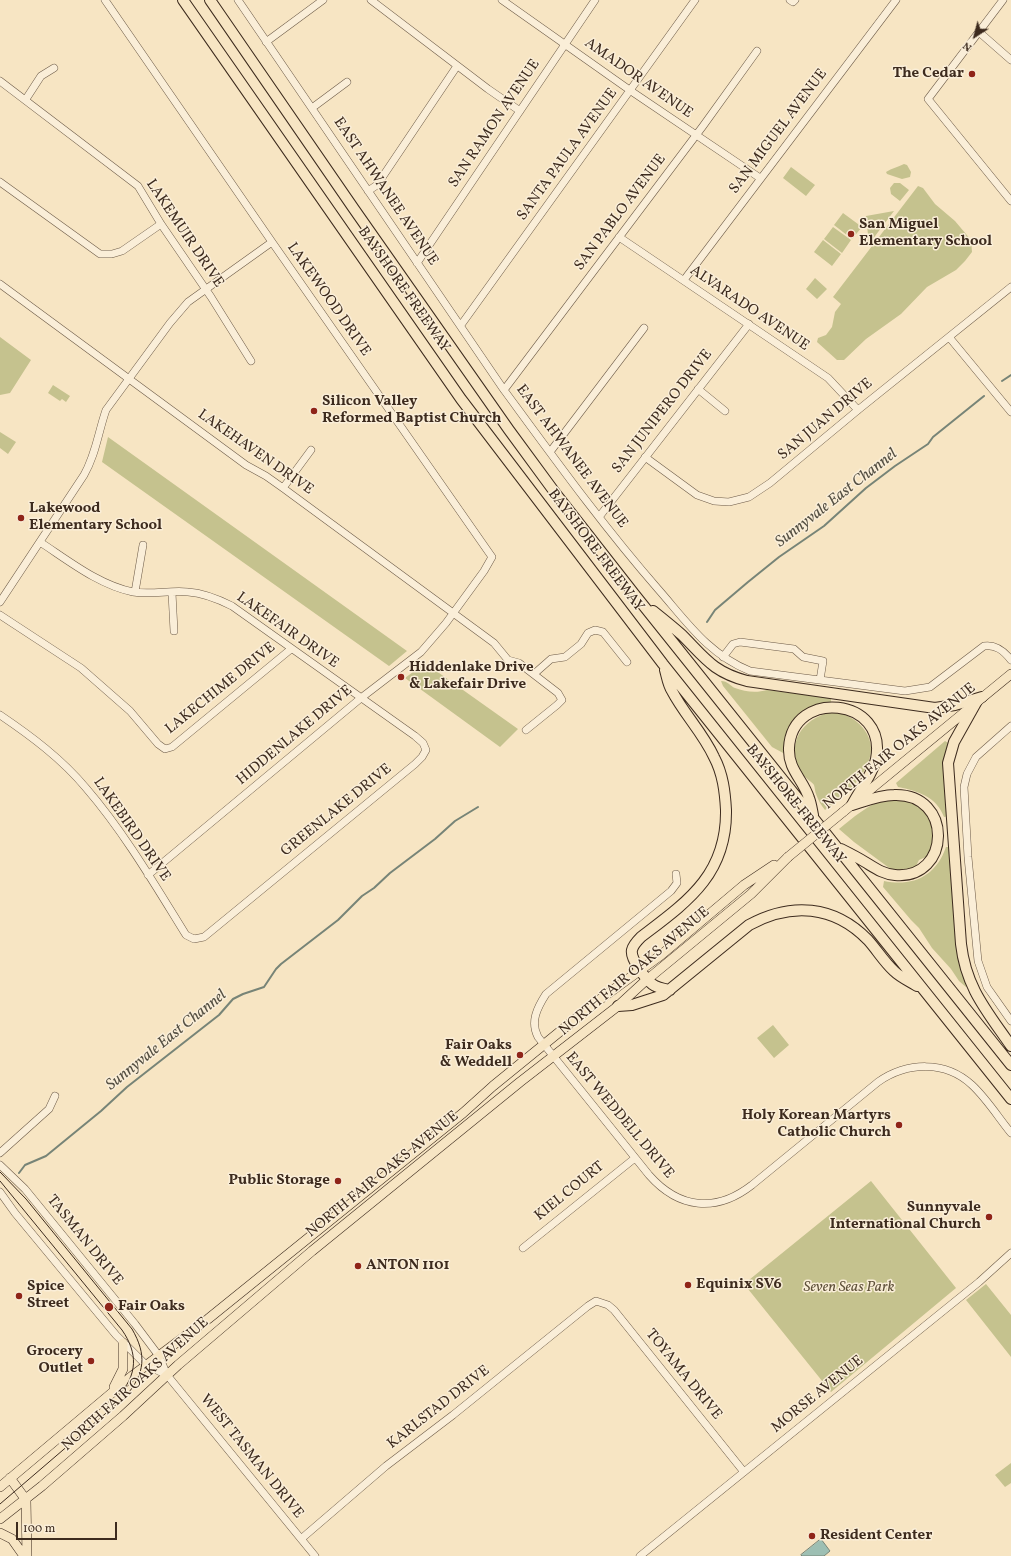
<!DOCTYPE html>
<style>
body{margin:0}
#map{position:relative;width:1011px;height:1556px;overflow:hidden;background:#f7e5c3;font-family:Vollkorn,serif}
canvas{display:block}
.north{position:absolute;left:955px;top:16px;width:40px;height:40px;-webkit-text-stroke:3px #faeed8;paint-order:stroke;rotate:216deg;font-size:11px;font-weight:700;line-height:16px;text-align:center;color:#3d2b1e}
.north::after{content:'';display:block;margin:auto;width:14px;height:18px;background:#3d2b1e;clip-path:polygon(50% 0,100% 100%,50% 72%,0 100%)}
.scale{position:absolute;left:16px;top:1522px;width:101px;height:18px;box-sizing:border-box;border:2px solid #3d2b1e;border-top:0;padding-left:5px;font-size:12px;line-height:14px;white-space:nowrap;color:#3d2b1e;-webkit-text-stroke:3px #faeed8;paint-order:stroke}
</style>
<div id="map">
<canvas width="1011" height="1556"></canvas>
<div class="north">N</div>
<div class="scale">100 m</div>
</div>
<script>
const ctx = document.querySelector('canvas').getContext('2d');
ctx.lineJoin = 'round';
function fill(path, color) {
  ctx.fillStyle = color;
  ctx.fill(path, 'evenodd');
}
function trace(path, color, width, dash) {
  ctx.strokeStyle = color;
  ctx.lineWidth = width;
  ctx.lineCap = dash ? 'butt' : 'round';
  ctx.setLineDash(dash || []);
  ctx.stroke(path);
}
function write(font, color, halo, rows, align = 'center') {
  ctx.font = font + ' Vollkorn,serif';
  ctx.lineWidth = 3;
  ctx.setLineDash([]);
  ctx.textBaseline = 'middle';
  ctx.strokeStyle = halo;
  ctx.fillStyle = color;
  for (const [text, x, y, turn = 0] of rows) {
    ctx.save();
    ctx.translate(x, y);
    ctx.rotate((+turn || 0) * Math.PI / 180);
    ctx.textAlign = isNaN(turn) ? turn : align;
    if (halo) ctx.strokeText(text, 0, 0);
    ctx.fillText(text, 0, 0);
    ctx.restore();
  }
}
fill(new Path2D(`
 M904,164L907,165L911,172L910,177L902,179L887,174L886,172C892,168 898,167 904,164Z
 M791,167L815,185L806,196L783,178Z
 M894,183H900L909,190L900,201L891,194L890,188Z
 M918,186L923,188L935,204L955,221L971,240L972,252L965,261L956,270L927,287L901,314L866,339L844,360H837L817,342L818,338L826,335L832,327L835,312L841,304L833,297Z
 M894,211L869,244L866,216Z
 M843,213L862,227L852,239L834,225Z
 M833,227L851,240L842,253L824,239Z
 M823,240L841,254L832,266L814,252Z
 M815,278L827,289L817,299L806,289Z
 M0,337L31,360L10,393L0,395Z
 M53,385L70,396L66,402L62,399L60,401L48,393Z
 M0,432L16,442L8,454L0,448Z
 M108,437L407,651L389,666L102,462Z
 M425,663L518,729L500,747L405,678Z
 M721,681C728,681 730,686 735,688C745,692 757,693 767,690L831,698V702L805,713L785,754L772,747L723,686Z
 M831,712C844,713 855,718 863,728C888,759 848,794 825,810C821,805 818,800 816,794C815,792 815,788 814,785C812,782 805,778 801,772C785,743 802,719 831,712Z
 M945,741L950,744V816L944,817C937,797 918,791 898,787L896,783Z
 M885,799H899L922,806L935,828L930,855L919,860L915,868L895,871L892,870L854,842L839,829C854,817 866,806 885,799Z
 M946,847H952L954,921L959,937L967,986L966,987L959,981L951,969L932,948L919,928L911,920L883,887L884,881C913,887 936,876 946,847Z
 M773,1025L789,1045L774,1058L757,1038Z
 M871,1181L956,1288L831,1392L744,1284Z
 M986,1284L1011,1315V1357L966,1300Z
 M1011,1463V1483L1005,1487L995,1475Z`), '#c5c28e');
const water = new Path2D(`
 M821,1539L830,1551L824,1556H802L801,1555Z`);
fill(water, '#9dbfb3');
trace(water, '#778477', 1);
trace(new Path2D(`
 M1002,381L1011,375
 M707,622L715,610L748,582L779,557L824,526L866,488L895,466L928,444L933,437L984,396
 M19,1173L25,1165L46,1156L101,1111L127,1087L219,1015L233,999L243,994L264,987L276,969L281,964L338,920L362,896L374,888L390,873L435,839L455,821L478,807`), '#778477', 2);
const minor = new Path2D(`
 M105,0L272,242L492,557L484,571L446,623L421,652L361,698L148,875
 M238,0L504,390C554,458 603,526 658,589C687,622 708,654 750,671L905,691L930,687L984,646C996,644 1004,651 1011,660
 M371,0L488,89L520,111
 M502,0L631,91L760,178
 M790,0L793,2L795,0
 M1003,0L928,99L1011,201
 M979,32L1011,60
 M266,42L323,0
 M0,81L138,186L161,224L211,297L251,361
 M26,99L41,76L54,68
 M312,108L347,82
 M0,182L100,254H112L122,251L161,224
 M368,191L377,185L457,66
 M619,237L828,378L858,410
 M417,263L595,0
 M684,280L896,0
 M0,284L246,465L266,476L283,488L494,643L508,660L519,663L558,693L562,700L557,705L526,730
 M461,325L695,0
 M949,337L1011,412
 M698,389L725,411
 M504,390L703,126L757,51
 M550,452L644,328
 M645,457L697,495L714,501L729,502L749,497L770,483L858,410L1011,287
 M283,488L311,450
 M599,517L749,324
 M135,592L143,545
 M172,593L174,631
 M0,602L84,475C96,454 98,433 106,410L170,323L188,302L272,242
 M0,615L81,668L130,711L158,744L165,749L172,747L291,649
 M723,657L733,644L740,642L794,649L803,657L823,661L820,680
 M534,674L551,659L565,657L581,644L588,633L595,630L603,632L627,662
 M0,715C31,736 62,759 86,788C124,832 155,885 186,935L194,939L204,937L415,764L422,757L426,750L423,743L415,736L232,606C218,599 204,593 188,592C170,590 152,595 133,592C99,585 69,561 40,542
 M1011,726L976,757L967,774L964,787L968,857L978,961L987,987L1011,1021
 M676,874L677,883L671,891L546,994C537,1008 530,1022 538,1037L649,1175C679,1209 716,1213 752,1185L878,1082C907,1062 945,1060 972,1085C987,1099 998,1117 1011,1133
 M0,1153L49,1109L55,1096
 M0,1165L25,1189L135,1324L159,1356L167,1375L315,1556
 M0,1192L15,1213L116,1335L146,1365L167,1375
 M523,1248L635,1158
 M301,1539L386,1466L453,1415L588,1306L596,1301L608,1305L614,1310L744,1472
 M640,1556L979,1282L1011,1253`);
const major = new Path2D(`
 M843,812L1011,674
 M114,1387L123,1369V1343
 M10,1478L26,1500L27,1556
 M0,1487L132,1376L208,1319L463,1113L493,1086L595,1003L661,955L744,885L774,865
 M0,1519L42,1486L123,1416L178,1365L312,1251L520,1082L618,1006L643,983L751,894L788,857
 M0,1533L12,1539L24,1556`);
const highway = new Path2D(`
 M183,0L461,399L663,664L1011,1099
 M210,0L354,209L509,430L556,494L635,595L1011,1065
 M653,611C663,619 673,627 682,635C705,658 713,672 747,681L935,708L955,705L982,697
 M665,670C667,677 668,685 672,691C684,714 703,733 714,757C723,774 725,792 726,810C727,875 687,902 641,937C637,941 633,945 632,950C630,959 645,978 652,984C657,988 664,989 670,990
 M977,701L954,742L948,763L961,944C966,988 987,1011 1011,1046
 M813,815C812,810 811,803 809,798C803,779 788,770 789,748C792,688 888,697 876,759C873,774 859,791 852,805
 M841,849C849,853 857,857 865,862C875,868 883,874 895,875C951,880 954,793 894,795C880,795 865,801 852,805
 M618,1006L632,1005L663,995L749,925C791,902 834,905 868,940C877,950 884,962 894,971C900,977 909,981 917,986`);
trace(minor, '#6c5a47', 8);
trace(major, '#3d2b1e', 10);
trace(highway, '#3d2b1e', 12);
trace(minor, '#faeed8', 7);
trace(major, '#f7e5c3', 9);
trace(highway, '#f7e5c3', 10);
trace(new Path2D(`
 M0,1172L26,1199L132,1329C147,1355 145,1373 126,1396L0,1504
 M0,1181L122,1330C138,1353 138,1375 118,1396`), '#3d2b1e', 1);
const majorBridge = new Path2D(`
 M788,857L843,812`);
trace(majorBridge, '#3d2b1e', 10, []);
trace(majorBridge, '#f7e5c3', 9);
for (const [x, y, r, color] of [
 [972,74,4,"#8f2418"],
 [851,234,4,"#8f2418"],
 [314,411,4,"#8f2418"],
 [21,518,4,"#8f2418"],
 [401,677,4,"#8f2418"],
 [520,1055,4,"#8f2418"],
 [899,1125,4,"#8f2418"],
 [338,1181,4,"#8f2418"],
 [989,1217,4,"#8f2418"],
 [358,1266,4,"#8f2418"],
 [688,1285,4,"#8f2418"],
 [19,1296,4,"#8f2418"],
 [109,1307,5,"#8f2418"],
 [91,1361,4,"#8f2418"],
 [812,1536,4,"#8f2418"]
]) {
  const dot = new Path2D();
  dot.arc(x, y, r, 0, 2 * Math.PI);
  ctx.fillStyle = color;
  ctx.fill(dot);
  trace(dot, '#faeed8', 1.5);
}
write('bold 15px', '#3d2b1e', '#faeed8', [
 ["The Cedar",964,74,"right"],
 ["San Miguel",859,225],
 ["Elementary School",859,242],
 ["Silicon Valley",322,402],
 ["Reformed Baptist Church",322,419],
 ["Lakewood",29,509],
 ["Elementary School",29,526],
 ["Hiddenlake Drive",409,668],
 ["& Lakefair Drive",409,685],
 ["Fair Oaks",512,1046,"right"],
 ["& Weddell",512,1063,"right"],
 ["Holy Korean Martyrs",891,1116,"right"],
 ["Catholic Church",891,1133,"right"],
 ["Public Storage",330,1181,"right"],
 ["Sunnyvale",981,1208,"right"],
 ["International Church",981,1225,"right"],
 ["ANTON 1101",366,1266],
 ["Equinix SV6",696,1285],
 ["Spice",27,1287],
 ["Street",27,1304],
 ["Fair Oaks",118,1307],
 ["Grocery",83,1352,"right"],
 ["Outlet",83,1369,"right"],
 ["Resident Center",820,1536]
], 'left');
write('15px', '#3d2b1e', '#faeed8', [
 ["AMADOR AVENUE",638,79,35],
 ["SAN RAMON AVENUE",495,124,-56],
 ["SAN MIGUEL AVENUE",779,132,-53],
 ["SANTA PAULA AVENUE",568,155,-54],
 ["EAST AHWANEE AVENUE",385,192,56],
 ["SAN PABLO AVENUE",621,213,-53],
 ["LAKEMUIR DRIVE",184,234,56],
 ["BAYSHORE FREEWAY",403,290,55],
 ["LAKEWOOD DRIVE",328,300,55],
 ["ALVARADO AVENUE",749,309,34],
 ["SAN JUNIPERO DRIVE",663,412,-52],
 ["SAN JUAN DRIVE",826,420,-40],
 ["LAKEHAVEN DRIVE",255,453,35],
 ["EAST AHWANEE AVENUE",571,457,53],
 ["BAYSHORE FREEWAY",595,551,53],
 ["LAKEFAIR DRIVE",287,631,35],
 ["LAKECHIME DRIVE",221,689,-39],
 ["HIDDENLAKE DRIVE",295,736,-40],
 ["NORTH FAIR OAKS AVENUE",900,747,-39],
 ["BAYSHORE FREEWAY",795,805,51],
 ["GREENLAKE DRIVE",337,811,-39],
 ["LAKEBIRD DRIVE",131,830,55],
 ["NORTH FAIR OAKS AVENUE",635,972,-40],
 ["EAST WEDDELL DRIVE",619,1116,50],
 ["NORTH FAIR OAKS AVENUE",383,1175,-39],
 ["KIEL COURT",570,1192,-39],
 ["TASMAN DRIVE",84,1241,51],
 ["TOYAMA DRIVE",683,1375,51],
 ["NORTH FAIR OAKS AVENUE",136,1385,-42],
 ["MORSE AVENUE",818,1395,-39],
 ["KARLSTAD DRIVE",439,1408,-38],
 ["WEST TASMAN DRIVE",251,1457,51]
]);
write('italic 15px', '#5f513a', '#faeed8', [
 ["Seven Seas Park",849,1288]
]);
write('italic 16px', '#555043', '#faeed8', [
 ["Sunnyvale East Channel",837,499,-38],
 ["Sunnyvale East Channel",167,1041,-39]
]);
</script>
